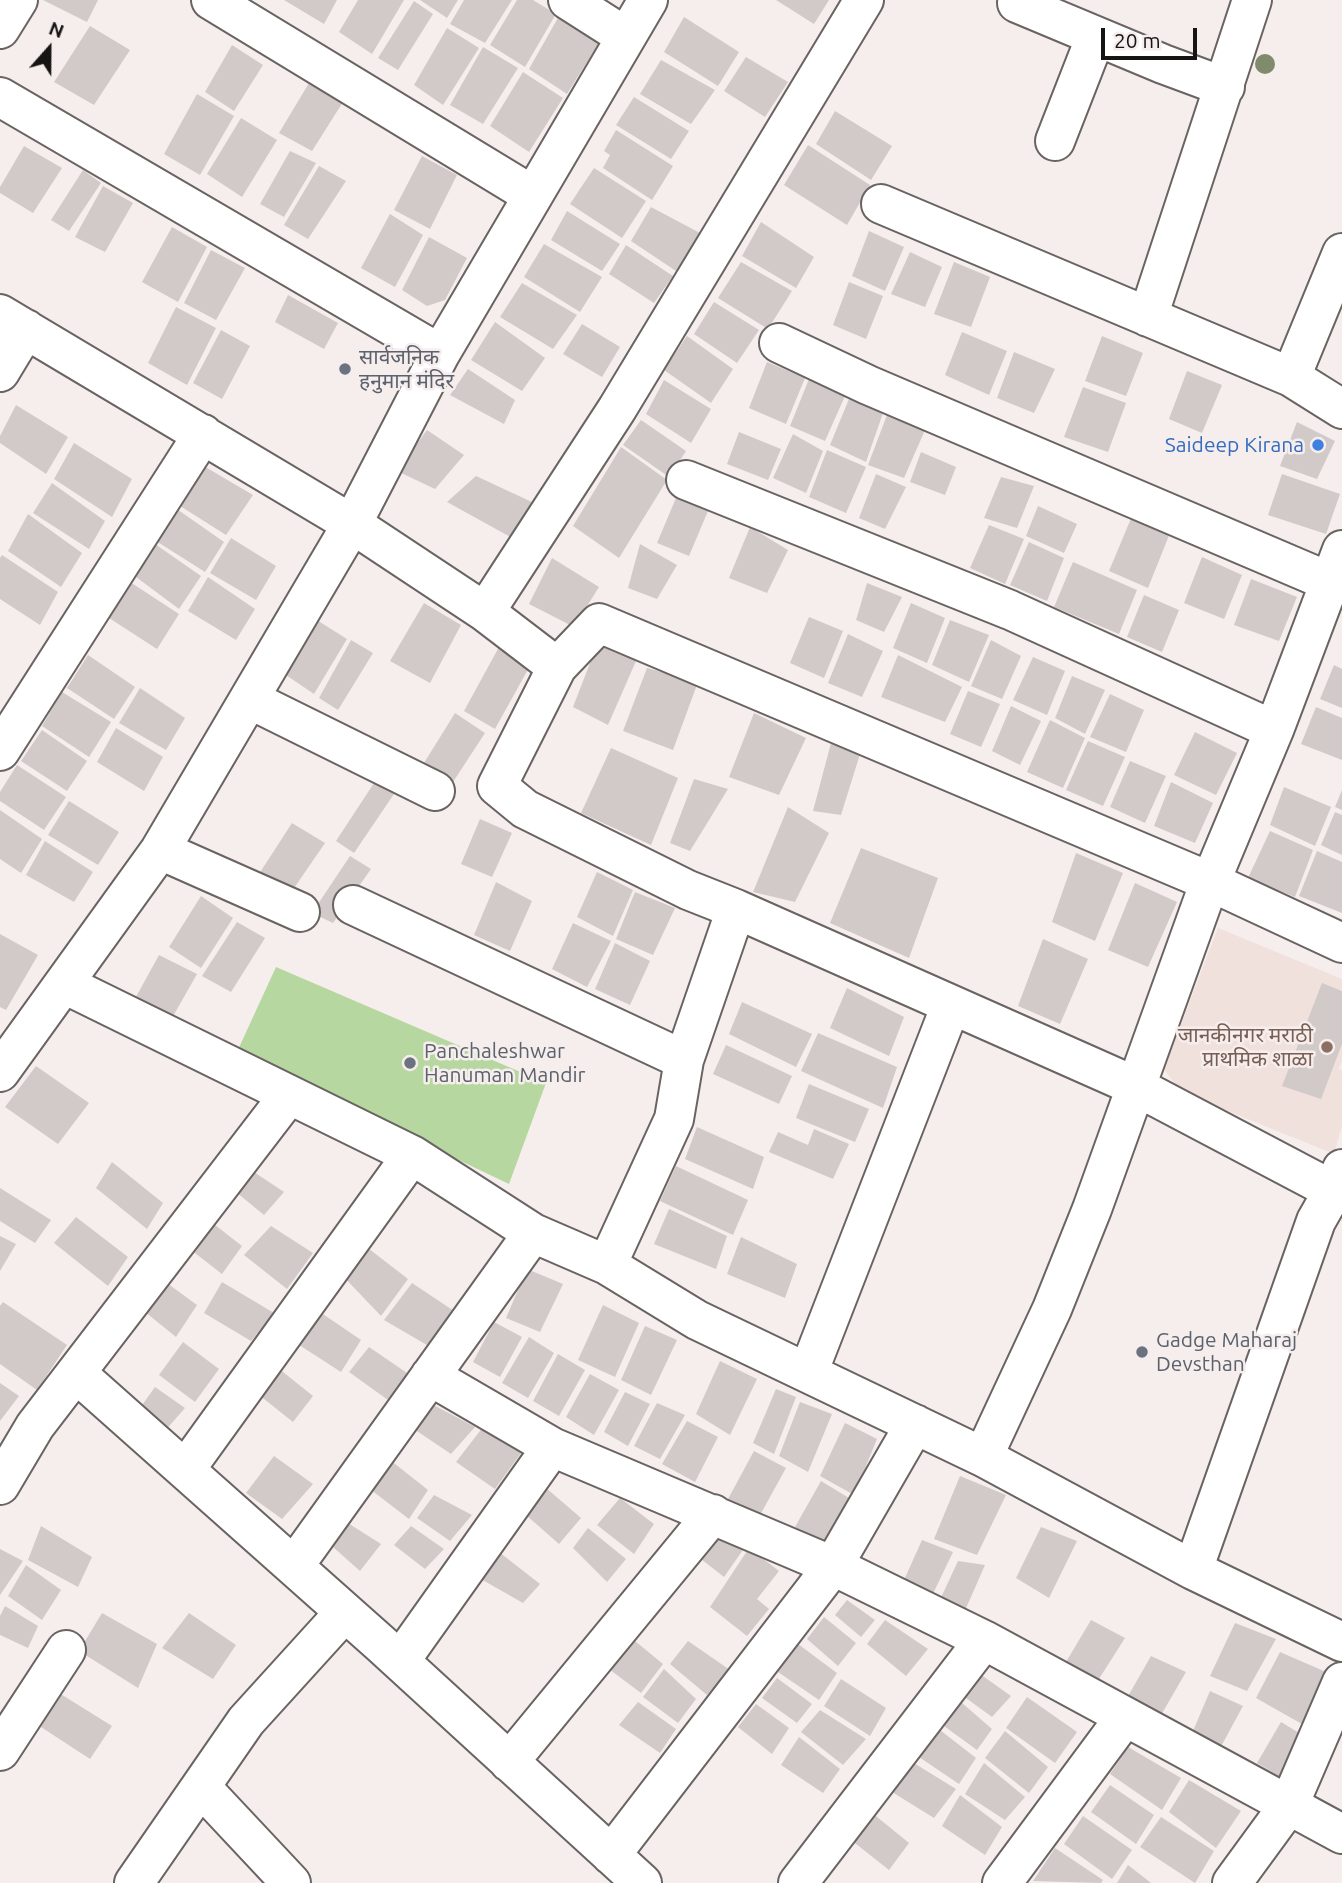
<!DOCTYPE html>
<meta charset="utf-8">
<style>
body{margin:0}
#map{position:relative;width:1342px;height:1883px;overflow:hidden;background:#f6eeec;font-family:Ubuntu,sans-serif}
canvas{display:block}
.north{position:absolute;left:14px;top:14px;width:70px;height:70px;-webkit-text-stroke:5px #f6eeec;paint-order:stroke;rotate:21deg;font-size:19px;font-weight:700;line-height:28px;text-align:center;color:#171514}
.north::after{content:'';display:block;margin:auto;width:24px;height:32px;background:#171514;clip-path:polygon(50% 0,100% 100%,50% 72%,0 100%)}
.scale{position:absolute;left:1101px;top:28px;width:96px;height:32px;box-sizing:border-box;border:4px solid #171514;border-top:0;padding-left:9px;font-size:21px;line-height:24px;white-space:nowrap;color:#171514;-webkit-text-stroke:5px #f6eeec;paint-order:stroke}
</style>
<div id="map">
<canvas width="1342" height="1883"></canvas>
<div class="north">N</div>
<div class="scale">20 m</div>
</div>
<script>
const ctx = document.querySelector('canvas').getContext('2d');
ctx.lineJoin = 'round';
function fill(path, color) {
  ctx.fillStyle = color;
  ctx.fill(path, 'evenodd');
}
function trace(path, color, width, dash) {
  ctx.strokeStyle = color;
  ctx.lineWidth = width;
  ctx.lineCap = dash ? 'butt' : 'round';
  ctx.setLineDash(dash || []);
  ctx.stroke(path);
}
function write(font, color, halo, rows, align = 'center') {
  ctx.font = font + ' Ubuntu,"Noto Sans Devanagari",sans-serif';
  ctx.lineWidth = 5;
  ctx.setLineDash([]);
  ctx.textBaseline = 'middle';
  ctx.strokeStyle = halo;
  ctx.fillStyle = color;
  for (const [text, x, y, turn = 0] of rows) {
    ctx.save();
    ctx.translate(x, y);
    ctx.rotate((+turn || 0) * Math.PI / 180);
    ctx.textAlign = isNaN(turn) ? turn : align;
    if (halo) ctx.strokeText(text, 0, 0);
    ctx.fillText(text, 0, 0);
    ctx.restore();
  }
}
fill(new Path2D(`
 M1218,928L1342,979V1061L1339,1069L1342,1070V1126L1334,1154L1181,1092L1164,1069Z`), '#f0e1dc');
fill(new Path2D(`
 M276,967L546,1083L509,1184L236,1054Z`), '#b7d7a0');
fill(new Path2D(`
 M43,0H98L87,22Z
 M284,0H337L324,24Z
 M358,0H404L372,54L339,32Z
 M420,0H458L447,18Z
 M464,0H512L485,43L450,24Z
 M517,0H533L556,14L525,67L490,45Z
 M776,0H829L814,24Z
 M414,1L433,14L398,70L378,58Z
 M559,16L600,41L567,94L529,69Z
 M684,17L739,52L718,86L664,52Z
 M90,26L130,50L94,105L54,82Z
 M447,28L479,48L443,105L414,85Z
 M232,45L263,65L234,111L205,92Z
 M483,47L518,68L483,124L450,105Z
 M746,57L788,82L765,117L724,91Z
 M661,60L715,90L691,124L640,94Z
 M523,72L563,98L529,152L490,126Z
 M309,83L343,102L312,151L279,133Z
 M197,94L234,116L200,175L164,154Z
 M634,97L689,131L671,159L616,125Z
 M835,111L892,146L871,180L816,144Z
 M241,118L277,140L242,197L207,174Z
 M616,130L673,166L652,200L603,168L610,155L604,151Z
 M808,145L870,185L847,225L784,185Z
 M24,146L62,168L33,213L0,193V187Z
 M290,151L316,163L284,217L260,204Z
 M422,156L457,175L430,229L394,210Z
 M319,166L346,181L308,239L284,225Z
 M594,168L646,201L622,238L570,204Z
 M83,170L101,183L69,231L51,220Z
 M103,186L133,203L105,252L75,237Z
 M651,207L700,233L676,271L631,241Z
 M567,211L620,244L602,271L551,240Z
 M390,214L423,235L395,287L361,268Z
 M761,222L814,257L796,288L742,256Z
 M172,227L207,247L178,302L142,282Z
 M869,231L904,247L885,291L852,276Z
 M429,237L467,258L445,300L427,306L402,290Z
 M544,244L602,277L580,312L524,277Z
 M626,245L673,276L654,303L609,274Z
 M211,250L245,268L216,320L184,303Z
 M910,252L942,267L925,307L891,294Z
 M741,262L792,291L768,329L718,298Z
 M954,262L990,277L971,327L934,314Z
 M849,282L883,296L866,339L833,325Z
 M522,283L577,315L553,349L500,317Z
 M288,295L338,323L324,349L275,322Z
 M714,302L759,330L737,363L694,334Z
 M176,307L216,328L187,385L148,363Z
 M495,322L545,358L522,391L471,360Z
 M582,324L620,347L602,377L563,354Z
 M221,330L250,346L222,399L193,383Z
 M962,332L1007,351L989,395L945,375Z
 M687,336L733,369L711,403L664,370Z
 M1102,336L1143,353L1126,396L1085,381Z
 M1014,352L1055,369L1034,413L997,398Z
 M767,362L805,378L786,424L749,408Z
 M468,369L515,400L504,424L450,395Z
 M1187,371L1222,385L1202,433L1169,419Z
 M809,379L845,396L825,441L790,426Z
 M664,380L711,409L691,443L646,414Z
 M1083,387L1126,403L1108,452L1064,437Z
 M849,399L883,413L866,462L830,445Z
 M16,405L68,437L46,474L0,443V436Z
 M887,415L925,430L904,478L868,465Z
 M641,420L686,451L669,477L623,445Z
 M1297,422L1335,441L1317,479L1280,466Z
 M427,430L464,455L435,489L397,471Z
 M739,432L781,449L768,480L727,464Z
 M793,434L823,451L806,493L773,478Z
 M74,443L132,479L112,517L54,479Z
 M621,447L667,480L619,558L573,526Z
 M827,450L866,467L846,513L809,497Z
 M921,452L956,467L945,495L910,482Z
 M202,465L253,495L226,535L177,504Z
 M876,474L906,487L885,529L859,518Z
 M1282,474L1340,494L1326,534L1268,515Z
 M476,476L534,503L514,539L447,502Z
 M1001,477L1034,486L1017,528L984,518Z
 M52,483L105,521L89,549L33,513Z
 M676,498L708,511L689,556L657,543Z
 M1038,506L1077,524L1064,553L1026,536Z
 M174,507L224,542L205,572L156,541Z
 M28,514L82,553L61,587L8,551Z
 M1132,516L1170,533L1148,588L1109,571Z
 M989,525L1024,539L1005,584L970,568Z
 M750,527L788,550L767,593L729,578Z
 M231,538L276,566L256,600L210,573Z
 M1029,542L1064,558L1047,601L1010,585Z
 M155,544L201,576L179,609L136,577Z
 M640,544L677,565L657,599L628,588Z
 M2,555L58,592L40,625L0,599V558Z
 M1202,557L1242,575L1224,619L1184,603Z
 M552,558L599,587L574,627L529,604Z
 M1073,562L1137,590L1119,634L1054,607Z
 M208,577L255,609L236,640L188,611Z
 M1251,579L1297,597L1279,641L1234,625Z
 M130,582L179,614L157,649L109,618Z
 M867,583L902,597L884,632L856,620Z
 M1144,595L1179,610L1162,652L1127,637Z
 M424,603L461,625L430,683L390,661Z
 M911,603L945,618L927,663L893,648Z
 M312,617L347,639L314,694L280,671Z
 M809,617L843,631L824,678L790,663Z
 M950,620L989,635L969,682L932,665Z
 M848,634L883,651L862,697L828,683Z
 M351,640L373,653L338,710L319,698Z
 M991,640L1021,656L1002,699L971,686Z
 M597,645L636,661L608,725L573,707Z
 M499,647L531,664L495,729L464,711Z
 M88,655L135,687L114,719L67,688Z
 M898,655L962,687L945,722L881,697Z
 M1033,657L1065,671L1047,715L1013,700Z
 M1334,665L1342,669V708L1320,699Z
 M647,668L698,682L673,750L623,731Z
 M1072,676L1105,690L1085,734L1055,718Z
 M140,688L185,718L166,750L119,723Z
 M968,691L1000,704L981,747L950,734Z
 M62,692L111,722L89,757L42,726Z
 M1110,694L1144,710L1126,752L1090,737Z
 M1011,706L1041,721L1020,765L992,751Z
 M1316,707L1342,718V760L1301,744Z
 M455,713L485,733L453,782L424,763Z
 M754,713L806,738L779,795L729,777Z
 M1050,720L1085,738L1063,788L1027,772Z
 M116,728L163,757L144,791L97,762Z
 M42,730L87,761L67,791L21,761Z
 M1195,732L1237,753L1216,795L1174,775Z
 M1088,741L1125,757L1103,806L1066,790Z
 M831,743L860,754L841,815L813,811Z
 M611,748L678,778L651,845L581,813Z
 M1130,761L1166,776L1145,823L1110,807Z
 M17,765L66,797L44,830L0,801V792Z
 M694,779L728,789L690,851L670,843Z
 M1171,782L1213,803L1195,843L1154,826Z
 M374,783L394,794L354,853L336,841Z
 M1284,787L1331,807L1315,846L1270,825Z
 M1342,790V810L1335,807Z
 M69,801L119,832L98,865L48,835Z
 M788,807L829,833L795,902L753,892Z
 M0,810L42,839L21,873L0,859Z
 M1335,812L1342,815V855L1321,845Z
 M480,819L512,833L492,877L461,864Z
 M292,823L325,843L290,894L259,874Z
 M1270,831L1313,850L1295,897L1248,878Z
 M45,841L93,872L74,902L26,875Z
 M861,848L938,878L909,958L830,923Z
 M1317,851L1342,862V913L1299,896Z
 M1076,853L1123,873L1095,941L1052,922Z
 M350,856L371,869L333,923L312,913Z
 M597,872L633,890L613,936L577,917Z
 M496,882L532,901L510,951L474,935Z
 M1135,883L1177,902L1148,967L1108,950Z
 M635,892L675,908L653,955L616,939Z
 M201,896L233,918L201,968L169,947Z
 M237,922L265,938L231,992L202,976Z
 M573,923L611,941L587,987L552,969Z
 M0,934L38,955L6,1010L0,1007Z
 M1043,939L1088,959L1060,1024L1018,1006Z
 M615,943L650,961L630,1005L595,989Z
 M159,955L197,974L168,1025L131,1006Z
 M1322,983L1342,991V1044L1321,1099L1282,1086Z
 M847,988L904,1017L889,1056L830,1028Z
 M742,1002L812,1034L796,1067L729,1034Z
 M818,1033L897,1067L883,1108L801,1071Z
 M726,1045L792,1076L779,1104L713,1074Z
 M36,1066L89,1103L58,1144L5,1107Z
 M809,1084L869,1109L855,1142L796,1118Z
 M697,1127L764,1157L753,1189L685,1159Z
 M814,1129L849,1144L833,1179L769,1152L778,1132L808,1145Z
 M112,1162L163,1203L147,1229L96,1188Z
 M676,1166L748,1200L733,1235L660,1201Z
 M251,1170L284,1192L264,1215L231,1188Z
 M0,1188L51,1220L35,1243L0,1221Z
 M669,1209L727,1236L716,1269L654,1244Z
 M76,1217L128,1257L108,1286L54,1243Z
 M205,1217L242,1246L222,1274L186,1246Z
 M271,1226L313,1253L287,1289L244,1255Z
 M0,1236L16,1244L0,1271Z
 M741,1237L797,1264L785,1298L727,1274Z
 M364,1245L408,1279L381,1316L341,1274Z
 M527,1269L563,1284L540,1332L506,1318Z
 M160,1278L197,1305L176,1337L139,1307Z
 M222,1282L274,1313L251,1341L204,1313Z
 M412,1283L454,1311L432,1348L384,1320Z
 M3,1302L67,1345L37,1390L0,1364V1306Z
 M603,1305L639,1323L615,1377L578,1360Z
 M317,1310L361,1340L341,1372L293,1341Z
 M494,1322L522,1337L500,1377L473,1362Z
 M645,1326L677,1340L651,1395L621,1380Z
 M529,1337L554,1353L528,1398L502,1383Z
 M183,1342L219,1369L195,1402L159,1375Z
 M369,1347L410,1375L388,1400L349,1372Z
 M558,1354L585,1370L559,1416L533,1401Z
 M720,1361L757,1379L730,1435L696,1414Z
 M278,1368L313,1396L293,1422L259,1395Z
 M590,1374L619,1390L594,1435L566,1417Z
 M0,1383L19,1396L0,1421Z
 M155,1387L185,1408L164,1432L140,1408Z
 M776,1389L796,1397L774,1454L753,1443Z
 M625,1392L650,1404L628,1446L604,1432Z
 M426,1401L475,1427L451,1454L408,1425Z
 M800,1402L832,1414L808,1472L779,1456Z
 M657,1403L685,1415L660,1459L634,1446Z
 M687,1421L718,1437L695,1482L662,1464Z
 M845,1423L877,1439L854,1495L820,1476Z
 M483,1427L524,1449L495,1489L456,1462Z
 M754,1451L786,1468L759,1517L728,1499Z
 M274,1456L313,1484L282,1519L246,1493Z
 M385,1456L428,1490L409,1519L366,1486Z
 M960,1476L1006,1495L977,1555L934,1539Z
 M821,1481L849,1498L823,1543L795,1527Z
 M545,1487L581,1518L559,1544L526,1515Z
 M434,1495L472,1515L450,1541L417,1518Z
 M620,1498L654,1524L634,1554L597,1525Z
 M340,1518L381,1544L360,1571L324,1539Z
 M41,1526L92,1557L78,1587L28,1560Z
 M411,1526L444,1549L425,1569L394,1545Z
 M1041,1527L1077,1541L1049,1598L1016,1578Z
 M588,1528L626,1559L607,1582L573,1548Z
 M720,1532L745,1547L724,1577L701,1559Z
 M922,1540L953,1552L929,1602L900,1589Z
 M749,1548L779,1571L757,1599L769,1609L747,1636L710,1607Z
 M0,1549L23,1561L0,1595Z
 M499,1552L540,1584L523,1603L479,1578Z
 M958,1561L985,1565L963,1615L938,1604Z
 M26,1565L61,1590L42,1620L8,1596Z
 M847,1600L875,1620L861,1637L835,1615Z
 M5,1606L38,1626L28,1648L0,1635V1616Z
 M102,1613L157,1644L138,1688L79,1651Z
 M189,1613L236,1645L213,1679L162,1648Z
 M824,1617L856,1643L838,1666L807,1639Z
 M885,1620L928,1649L906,1676L867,1644Z
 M1091,1620L1125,1638L1097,1682L1063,1667Z
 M1235,1623L1276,1639L1247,1691L1210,1676Z
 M629,1636L663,1664L641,1693L605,1666Z
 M688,1641L730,1670L707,1695L670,1664Z
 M798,1644L837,1673L819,1700L778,1672Z
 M1280,1652L1333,1675L1309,1728L1256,1698Z
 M1151,1656L1186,1672L1157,1722L1123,1705Z
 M664,1669L696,1699L678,1723L643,1697Z
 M973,1669L1011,1696L992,1717L955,1690Z
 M777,1678L812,1704L797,1723L762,1698Z
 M841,1679L886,1708L870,1736L824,1706Z
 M1210,1691L1243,1706L1218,1752L1190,1738Z
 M59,1693L112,1726L90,1759L41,1727Z
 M954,1696L992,1729L977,1750L937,1721Z
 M1027,1697L1077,1732L1055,1763L1006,1728Z
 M638,1702L676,1729L660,1753L619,1725Z
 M756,1704L789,1728L772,1754L738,1727Z
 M820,1710L866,1739L843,1765L801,1732Z
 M1281,1722L1309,1739L1288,1781L1257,1763Z
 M931,1723L976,1758L959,1784L910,1751Z
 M1005,1731L1048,1767L1029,1793L985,1758Z
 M799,1737L840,1769L823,1793L781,1765Z
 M1128,1747L1181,1778L1162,1810L1110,1774Z
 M904,1757L956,1789L934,1818L884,1787Z
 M984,1763L1025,1797L1005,1820L965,1794Z
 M1189,1780L1241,1811L1216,1848L1169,1812Z
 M1110,1785L1154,1815L1136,1844L1091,1812Z
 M960,1795L1002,1827L985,1855L942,1826Z
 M866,1808L909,1843L889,1870L846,1836Z
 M1083,1816L1132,1850L1112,1879L1064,1844Z
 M1161,1817L1214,1851L1195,1883L1140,1847Z
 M1055,1848L1103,1880L1101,1883L1033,1881Z
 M1128,1865L1151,1883H1117Z`), '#d1cac9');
const minor = new Path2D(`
 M211,0L532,195
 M568,0L626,37
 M1017,3L1163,64L1225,87
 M0,29L18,0
 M0,97L440,354
 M1055,141L1096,36
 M881,204L1291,377
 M1342,253L1291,377L1342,409
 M0,314L352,524L485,612L617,409L864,0
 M1148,317L1252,0
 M779,343L868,385L1330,582
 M0,372L26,329
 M686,480L1010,610L1274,730
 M485,612L557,667
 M249,699L435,791
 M0,751L203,434
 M160,850L300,912
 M353,905L684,1060
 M64,984L412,1155L533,1233L607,1265L697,1320L983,1457L1193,1570L1342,1642
 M0,1072L160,850L352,524L440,354L648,0
 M1332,1193L1317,1182L1135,1086L736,909L688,890L525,809L497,786L557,667L599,623L1211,882L1342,943
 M607,1265L674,1119L684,1060L736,909
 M76,1373L381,1644L642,1883
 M808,1373L951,1005
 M430,1376L552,1447L833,1566L984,1640
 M983,1457L1052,1309L1092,1209L1205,895L1274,730L1342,550
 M185,1470L412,1155
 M0,1485L35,1426L289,1095
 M294,1566L533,1233
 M1193,1570L1316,1221L1332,1193L1342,1169
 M400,1661L552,1447
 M0,1751L66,1650
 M509,1762L713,1514
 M201,1787L291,1883
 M611,1855L833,1566L915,1424
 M134,1883L246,1721L345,1612
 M798,1883L984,1640L1342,1834
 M1002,1883L1125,1717
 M1232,1883L1289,1805L1342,1682`);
trace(minor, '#696361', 42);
trace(minor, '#fff', 38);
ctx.fillStyle = '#808b6b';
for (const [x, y] of [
 [1265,64]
]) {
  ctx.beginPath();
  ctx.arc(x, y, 10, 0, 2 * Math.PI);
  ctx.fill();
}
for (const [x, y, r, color] of [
 [345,369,7,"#6b7280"],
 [1318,445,7,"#3f7fe0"],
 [1327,1047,7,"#8d6e63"],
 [410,1063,7,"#6b7280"],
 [1142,1352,7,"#6b7280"]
]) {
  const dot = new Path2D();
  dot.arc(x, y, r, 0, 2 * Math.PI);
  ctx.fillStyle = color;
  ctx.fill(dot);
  trace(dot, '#f6eeec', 2.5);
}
write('21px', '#5b616d', '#f6eeec', [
 ["सार्वजनिक",359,357],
 ["हनुमान मंदिर",359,381],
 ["Panchaleshwar",424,1051],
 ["Hanuman Mandir",424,1075],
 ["Gadge Maharaj",1156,1340],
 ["Devsthan",1156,1364]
], 'left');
write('21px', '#366cbe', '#f6eeec', [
 ["Saideep Kirana",1304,445]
], 'right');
write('21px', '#785e54', '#f6eeec', [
 ["जानकीनगर मराठी",1313,1035],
 ["प्राथमिक शाळा",1313,1059]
], 'right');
</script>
